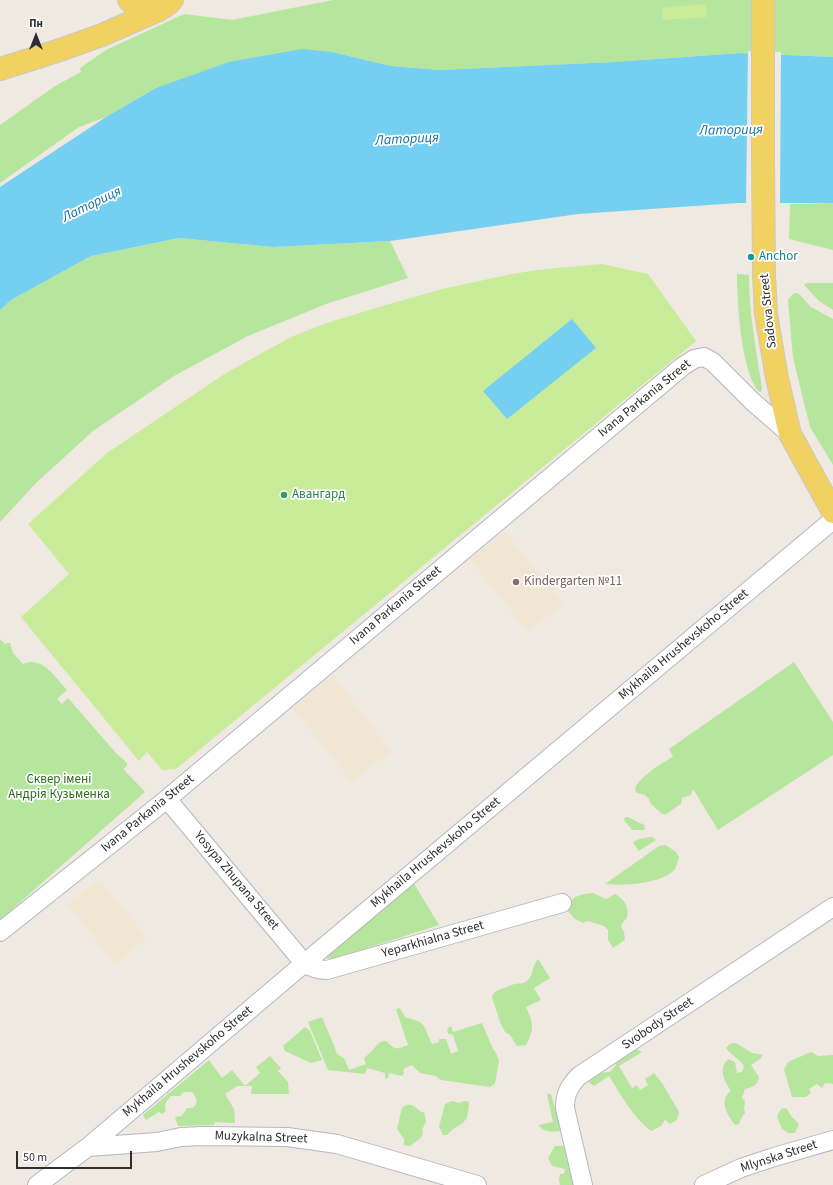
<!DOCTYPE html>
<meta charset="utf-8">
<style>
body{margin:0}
#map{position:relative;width:833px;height:1185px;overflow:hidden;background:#efe9e1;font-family:"Source Sans 3",sans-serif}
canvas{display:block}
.north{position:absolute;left:16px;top:16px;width:40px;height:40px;-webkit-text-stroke:3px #fff;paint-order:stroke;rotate:0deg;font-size:11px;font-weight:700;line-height:16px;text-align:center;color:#2e2e2e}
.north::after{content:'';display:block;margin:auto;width:14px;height:18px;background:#2e2e2e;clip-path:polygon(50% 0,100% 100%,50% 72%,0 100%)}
.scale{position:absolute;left:16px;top:1151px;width:116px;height:18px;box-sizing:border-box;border:2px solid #2e2e2e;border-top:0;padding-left:5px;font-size:12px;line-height:14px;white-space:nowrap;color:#2e2e2e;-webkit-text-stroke:3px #fff;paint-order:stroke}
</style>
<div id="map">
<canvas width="833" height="1185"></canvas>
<div class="north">Пн</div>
<div class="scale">50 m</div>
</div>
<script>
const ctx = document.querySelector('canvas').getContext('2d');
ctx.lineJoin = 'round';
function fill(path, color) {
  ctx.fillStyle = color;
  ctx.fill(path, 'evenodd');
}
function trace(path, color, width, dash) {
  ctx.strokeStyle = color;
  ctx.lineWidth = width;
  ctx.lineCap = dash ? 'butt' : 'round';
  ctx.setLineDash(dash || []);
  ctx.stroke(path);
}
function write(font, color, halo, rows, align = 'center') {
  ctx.font = font + ' "Source Sans 3",sans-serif';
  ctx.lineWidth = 3.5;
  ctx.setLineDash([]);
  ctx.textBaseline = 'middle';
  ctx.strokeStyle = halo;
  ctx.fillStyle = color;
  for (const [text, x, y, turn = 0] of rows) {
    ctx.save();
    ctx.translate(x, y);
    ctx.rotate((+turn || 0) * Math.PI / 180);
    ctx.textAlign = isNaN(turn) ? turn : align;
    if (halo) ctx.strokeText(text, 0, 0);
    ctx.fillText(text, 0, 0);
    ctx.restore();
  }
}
fill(new Path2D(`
 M505,531L563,604L528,632L470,559Z
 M333,675L391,751L352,782L293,709Z
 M99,879L147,938L115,964L67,904Z`), '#f0e6d1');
fill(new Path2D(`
 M333,0H833V57L741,53L614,62L440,70L391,66L332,52L156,88L106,117L79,127L0,183V125L55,86L81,72L80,68L106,50L184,14L232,20Z
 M833,203V250L789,239L790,204Z
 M179,238L273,247L390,241L408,278L326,304L248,336L174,376L93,431L36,483L0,522V310L11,300L91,256Z
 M737,274L749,275C749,313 756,350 762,388L761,392H759C741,372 737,302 737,274Z
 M806,283H833V310L819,301L804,285Z
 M795,293H798L811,307L833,319V465L810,427L793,358L788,300L792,295Z
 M0,639L5,644L7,643H10L13,653L23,664C42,655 56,678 67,690L57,699L62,704L68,698L116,753L127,763V766L123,769L145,792L0,920Z
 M794,662L833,722V755L718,830L693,789L691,795L682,798L681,804L666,814H662L651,804L649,799L645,795L637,793L635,790C635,780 664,761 673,757L669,749Z
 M625,817H628L644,825L645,828L644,830H632L624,820Z
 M652,837L656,840L639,851L633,843C638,838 645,838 652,837Z
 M666,845L676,852L679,857C678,861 677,865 675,869C663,884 622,886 605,884L659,846Z
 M413,882L439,925L337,958L330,959L326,957L327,953Z
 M593,893L606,899L615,894C625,900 629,907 627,918L623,922L621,926L624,932L625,940L613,948L608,940V930L604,926L588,921L583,923L575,919L567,910C571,896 580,894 593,893Z
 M538,959L550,978L534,988L541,1000L526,1007C533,1023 535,1029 526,1045L517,1046L510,1035L505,1032L500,1022L492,997C496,988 501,990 509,986C511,986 513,984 515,984C519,983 523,984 527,981C534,975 532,965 538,959Z
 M400,1008L405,1017L420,1022L424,1026L432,1044L439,1042V1039H446L451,1054L458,1051L453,1035L449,1034L447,1031L448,1028L451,1026L453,1032L482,1023L493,1049L496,1053L499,1061L495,1083L490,1087L441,1080L436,1076L420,1073L412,1065L403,1069L404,1073L402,1076L389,1073L388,1078L385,1079V1073L367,1068L365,1074L328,1070L308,1022L322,1017C327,1030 333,1041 337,1054L344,1058L349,1070L366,1064L364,1058C366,1056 368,1055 370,1053C376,1048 377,1041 386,1041C396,1050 395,1050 408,1045L396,1009Z
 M305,1027L310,1031L322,1060L311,1063L285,1051L283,1046Z
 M736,1043L752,1053L763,1055L760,1059L751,1065L759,1077C757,1086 753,1087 745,1089L742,1098L745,1101L744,1108L745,1113L742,1117L739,1124L735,1125C728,1116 718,1100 731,1091C724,1080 718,1070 728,1059L735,1062L737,1073L742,1072L744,1066C739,1058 731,1055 726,1048L730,1044Z
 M632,1049L638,1050L642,1052L619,1066L632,1088L637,1085L640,1090L648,1085L645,1079L654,1073L662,1083L679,1112L677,1120L670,1124L665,1120L661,1126L651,1131C633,1117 621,1095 609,1076L594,1086L588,1082L589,1077L595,1073L610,1072L615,1066L617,1060Z
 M811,1052L818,1056L833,1055V1084L825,1083L822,1088L817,1084L809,1089L811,1093L806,1097H792L784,1069L788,1062Z
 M270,1056L281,1068L278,1071L288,1082L289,1094H251L252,1086H237L225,1094L234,1109L235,1123L215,1122L214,1125L178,1126L175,1117L182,1116L187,1108H193L197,1102L195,1096L192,1092H184L180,1096H171C167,1100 163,1105 166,1111L162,1114L159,1112L146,1120L143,1115L209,1060L222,1078L232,1070L245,1086L260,1073L256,1067Z
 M547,1094H551L561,1131C551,1132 545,1133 538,1125L553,1122Z
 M452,1101L459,1103L464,1101L469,1102C468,1128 461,1120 447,1135H443L439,1127L445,1104Z
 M407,1105C413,1104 416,1108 421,1112H424L426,1121L422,1130L423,1132L421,1138L410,1146L404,1145V1139L397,1129L402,1108Z
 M786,1108L792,1117L799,1124L795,1133H789L782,1129L777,1116L781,1109Z
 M555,1146H563L566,1150L575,1185H560L559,1179L560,1174H564L565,1169L552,1166L548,1158Z`), '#b6e59e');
fill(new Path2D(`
 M706,4L707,17L663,20L662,8Z
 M602,264L648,274L696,341L176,769L162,770L147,752L139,761L21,617L69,574L28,524L107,453L226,373L291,337L324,324L372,309L442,289L507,275L536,270Z`), '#c9ec9a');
fill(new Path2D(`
 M302,49L332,52L391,66L440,70L614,62L741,53L833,57V203H738L578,214L390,241L273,247L179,238L91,256L11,300L0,310V187L106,117L156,88L229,62Z
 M572,319L596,348L507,419L483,391Z`), '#75cff0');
fill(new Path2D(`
 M748,51L781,52L780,206L746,205Z`), '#efe9e1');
const minor = new Path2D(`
 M167,799L304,963C312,968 318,970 327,970L562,903
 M0,932L167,799L683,366L694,359L704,357L713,362L753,402L790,434
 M88,1147L157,1142L181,1137L203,1136L287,1137L337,1144L477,1185
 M37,1185L88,1147L294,972L833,520
 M583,1185L565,1108C565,1094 569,1086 579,1076L833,907
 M704,1185L741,1168L771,1158L833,1140`);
const major = new Path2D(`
 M129,0C141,14 160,14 172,0
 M763,0V153L764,275L766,314L777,378L790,434L833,512
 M0,69L60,50L102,35L159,10`);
trace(minor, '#b4b7c1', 20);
trace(major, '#c9c9c9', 24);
trace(minor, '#fff', 18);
trace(major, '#f2d163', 22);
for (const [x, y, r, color] of [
 [751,257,4,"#0f9aa8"],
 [284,495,4,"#2e9e5b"],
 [516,582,4,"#8d6e63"]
]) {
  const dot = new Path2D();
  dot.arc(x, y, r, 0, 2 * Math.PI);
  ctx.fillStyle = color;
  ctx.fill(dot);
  trace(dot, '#fff', 1.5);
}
write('13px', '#0d838f', '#fff', [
 ["Anchor",759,257]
], 'left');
write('13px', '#2e2e2e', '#fff', [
 ["Sadova Street",769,311,-96],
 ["Ivana Parkania Street",645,399,-39],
 ["Ivana Parkania Street",396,606,-40],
 ["Mykhaila Hrushevskoho Street",684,645,-40],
 ["Ivana Parkania Street",148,814,-39],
 ["Mykhaila Hrushevskoho Street",436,853,-40],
 ["Yosypa Zhupana Street",236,881,50],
 ["Yeparkhialna Street",433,940,-16],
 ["Svobody Street",658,1024,-34],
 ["Mykhaila Hrushevskoho Street",188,1062,-40],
 ["Muzykalna Street",261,1138,2],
 ["Mlynska Street",779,1157,-18]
]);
write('13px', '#27864d', '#fff', [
 ["Авангард",292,495]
], 'left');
write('13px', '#785e54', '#fff', [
 ["Kindergarten №11",524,582]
], 'left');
write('13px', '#2c6e1b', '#fff', [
 ["Сквер імені",59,780],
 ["Андрія Кузьменка",59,795]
]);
write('italic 14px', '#0d6fa3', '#fff', [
 ["Латориця",731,131,-1],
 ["Латориця",407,140,-3],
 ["Латориця",92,205,-26]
]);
</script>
